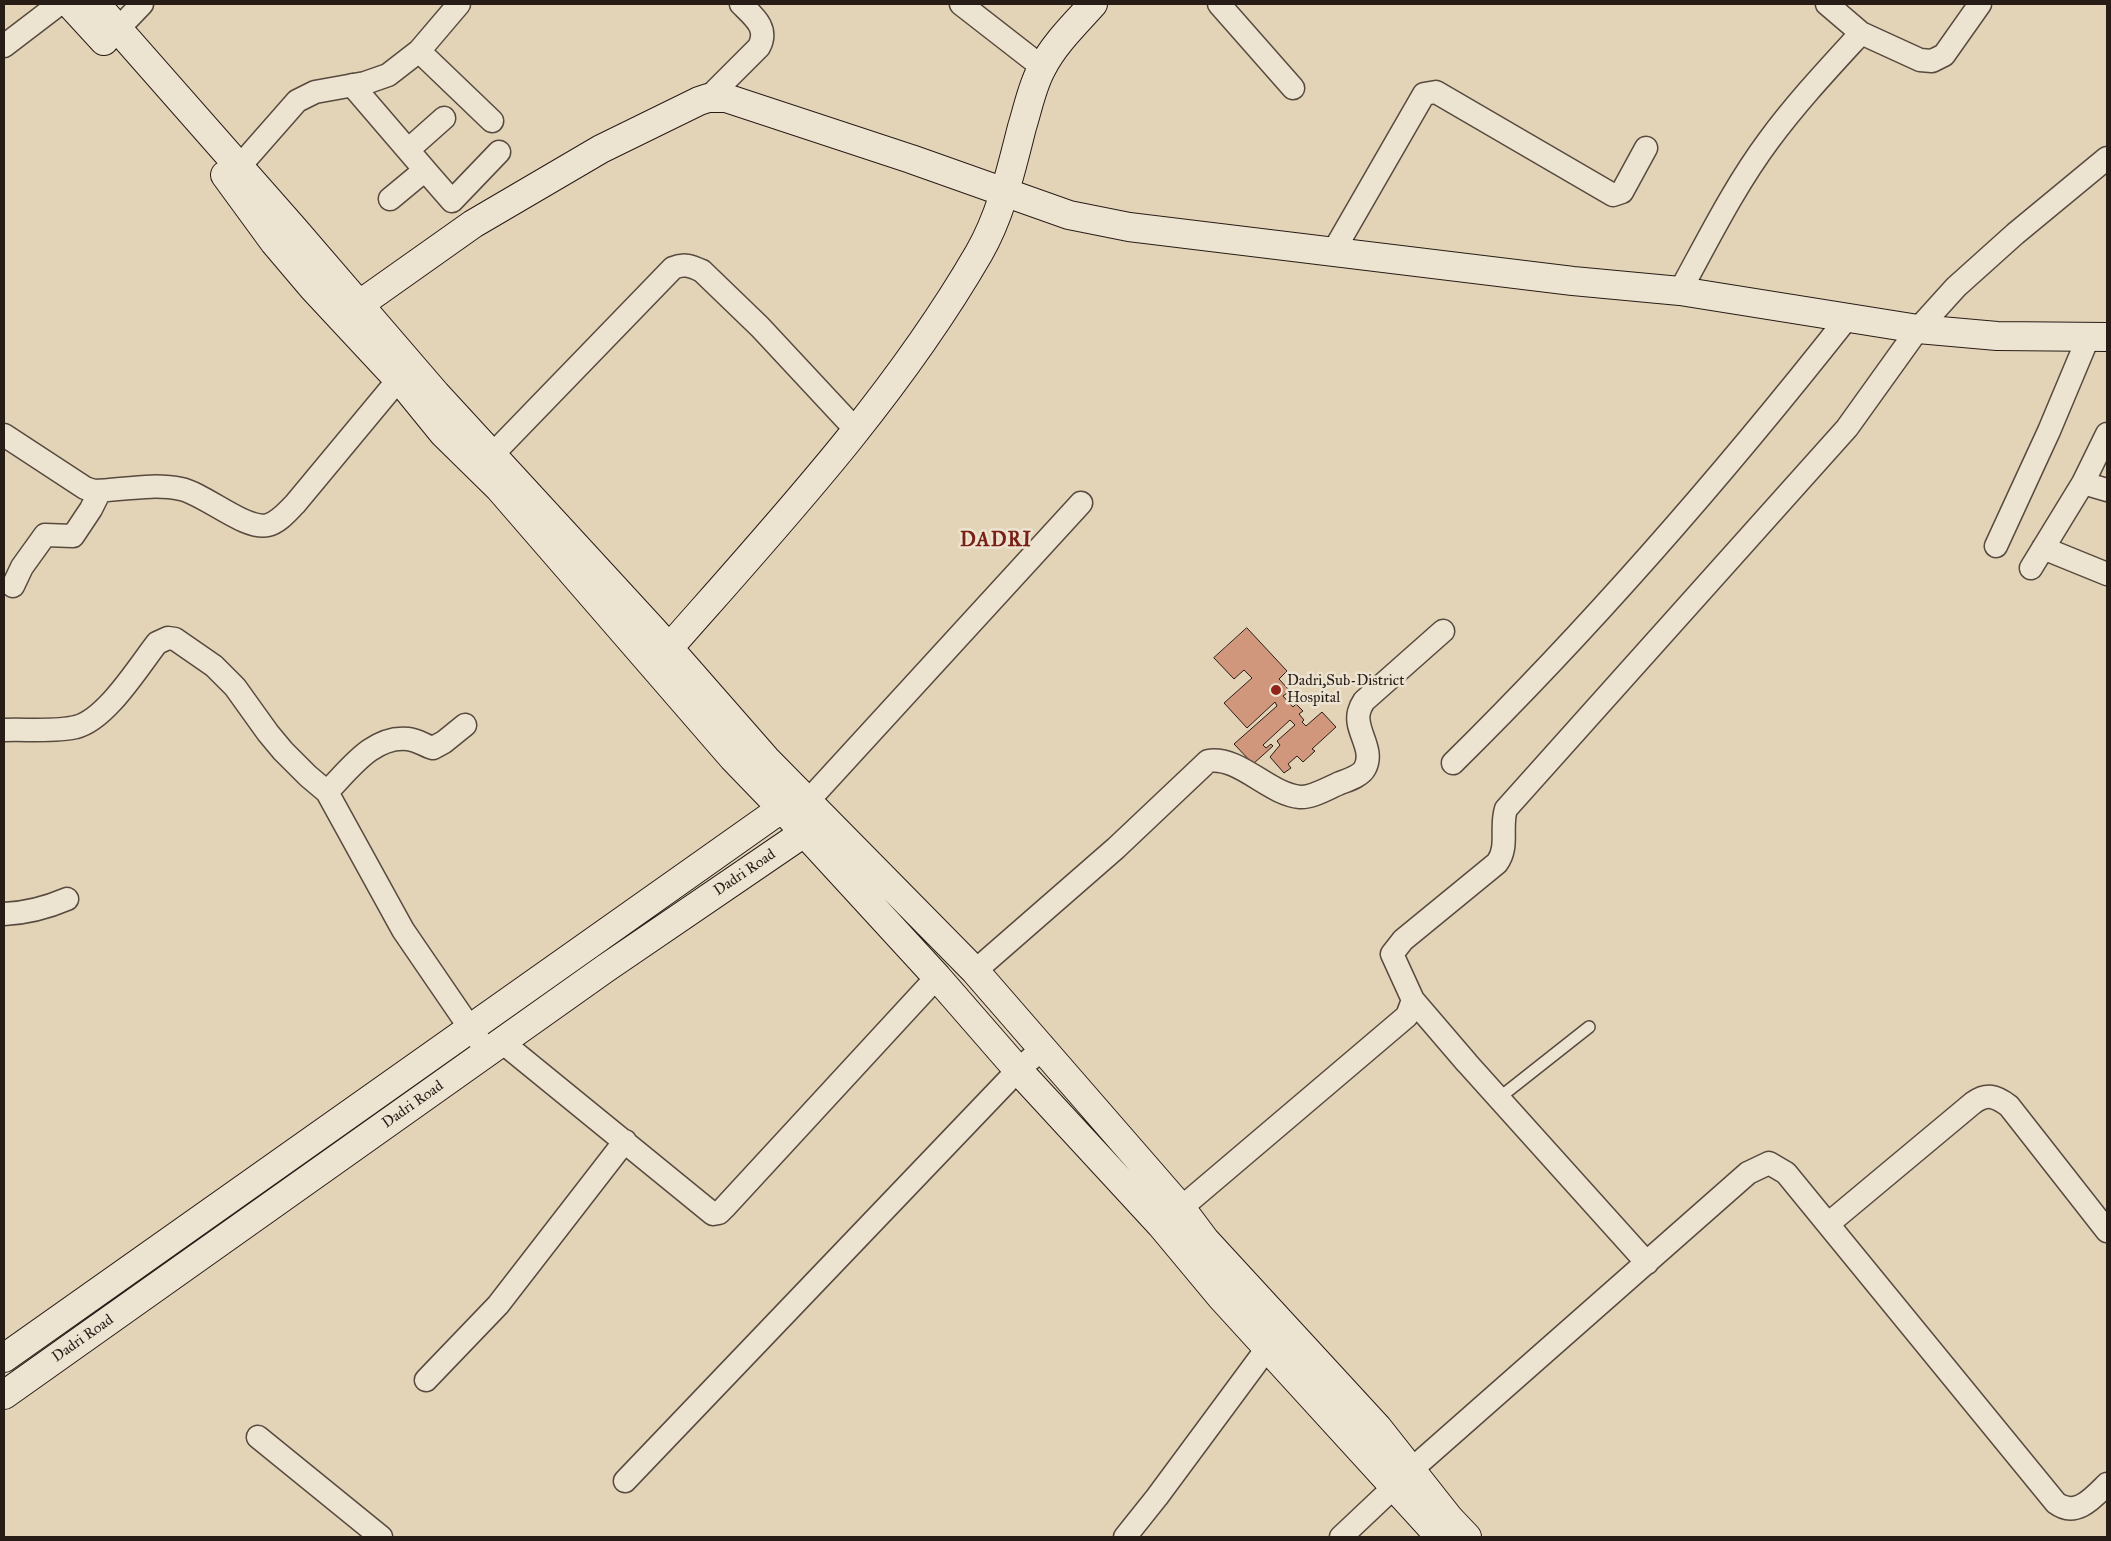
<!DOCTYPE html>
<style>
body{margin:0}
#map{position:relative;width:2111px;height:1541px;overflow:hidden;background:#e3d4b8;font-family:"IM FELL Great Primer",serif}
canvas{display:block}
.frame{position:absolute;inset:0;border:5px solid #281c16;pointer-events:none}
</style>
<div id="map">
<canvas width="2111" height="1541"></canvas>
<div class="frame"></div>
</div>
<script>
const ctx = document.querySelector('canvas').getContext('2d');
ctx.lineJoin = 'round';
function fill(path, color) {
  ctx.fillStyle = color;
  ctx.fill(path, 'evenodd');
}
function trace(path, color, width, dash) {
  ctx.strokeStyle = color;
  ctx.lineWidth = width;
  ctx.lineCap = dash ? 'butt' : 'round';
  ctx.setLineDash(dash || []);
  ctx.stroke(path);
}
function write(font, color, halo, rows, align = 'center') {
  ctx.font = font + ' "IM FELL Great Primer",serif';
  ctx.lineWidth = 5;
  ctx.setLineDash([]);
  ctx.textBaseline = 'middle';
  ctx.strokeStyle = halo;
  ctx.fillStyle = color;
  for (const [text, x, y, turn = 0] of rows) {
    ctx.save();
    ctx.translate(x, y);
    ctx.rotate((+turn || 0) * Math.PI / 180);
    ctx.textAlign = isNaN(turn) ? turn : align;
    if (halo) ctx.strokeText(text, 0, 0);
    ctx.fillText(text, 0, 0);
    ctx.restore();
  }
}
const building = new Path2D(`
 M1247,628L1287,671L1279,679L1290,691L1283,696L1293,707L1296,704L1303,711L1299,714L1304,720L1302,722L1306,726L1322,712L1336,727L1312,749L1315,751L1303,762L1297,756L1288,764L1291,768L1284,773L1270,757L1280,745L1277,741L1295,725L1290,720L1263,745L1266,748L1271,744L1273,746L1253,764L1234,744L1277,706L1275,702L1247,728L1224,703L1252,678L1244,670L1234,679L1214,658Z`);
fill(building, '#d1977d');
trace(building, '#281c16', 1);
const lane = new Path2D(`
 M1499,1098L1589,1027`);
const street = new Path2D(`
 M961,4L1042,67
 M1219,4L1293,88
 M1827,4L1861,33L1920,60L1932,61L1944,55L1980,4
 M118,29L142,4
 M4,46L59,4
 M419,51L492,121
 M352,85L425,170L390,199
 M708,98L759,47C769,28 754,17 741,4
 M408,150L444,118
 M425,170L452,201L499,152
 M227,178L239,167L297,101L315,92L365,83L388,75L419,51L459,4
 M1333,252L1424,94L1436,92L1613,195L1622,192L1646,148
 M1680,291C1708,240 1734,187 1769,140C1797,102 1829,68 1861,33
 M4,435L85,488L94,491C122,490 153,483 181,489C205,494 246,531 268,525C279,522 287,512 295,504L398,380
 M492,455L673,268C684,263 691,266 702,271L760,327L856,430
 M2083,483L2107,490
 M1996,546L2049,431L2088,338
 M2043,548L2107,574
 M2031,568L2083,483L2107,434
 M13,586L22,567L45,535L73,536L91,509L100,491
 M4,730C25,729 57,732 76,727C106,720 139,666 157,643L168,638L175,639L214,666L235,687L268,733L283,751L308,776L327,792L403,930L470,1028L488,1052
 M1453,763C1595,623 1725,473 1848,317
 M327,792C349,770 373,735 408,739C418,740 425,746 433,748L444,742L465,725
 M797,813L1081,503
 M4,914C27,913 46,908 67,899
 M975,971L1116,848L1208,761C1240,756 1268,794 1300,797C1312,798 1328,788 1340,783C1348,780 1361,776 1365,768C1375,749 1354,730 1359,712C1360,708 1362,704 1364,701L1443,631
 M1413,1000L1467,1063L1647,1263
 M502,1042L713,1214L719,1213L724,1208L937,977
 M1181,1208L1407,1016L1413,1000L1392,954L1403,940L1497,863C1509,847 1500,827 1506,809L1847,428L1918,329L1956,287L2015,234L2107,158
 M1828,1224L1973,1103C1987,1093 1996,1096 2009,1106L2107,1231
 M426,1380L498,1305L625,1141
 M258,1437L381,1537
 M1411,1470L1748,1173L1769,1163L1786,1173L2056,1503C2076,1518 2093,1498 2107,1484
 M625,1481L1018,1070L1042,1049
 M1125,1537L1157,1497L1268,1347
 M1341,1537L1394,1487`);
const secondary = new Path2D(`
 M70,4L104,41
 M96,4L294,229L436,394L653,630L766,759L975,971L1181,1208L1205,1240L1378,1428L1449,1518L1467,1537
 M225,175L274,242L313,288L408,390L443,433L499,488L733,758L791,818L937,977L1018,1070L1161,1225L1221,1297L1440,1537
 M343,316L473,224L601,149L699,101L708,98H726L911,159L1069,215L1129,227L1573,281L1680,291L1918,329L1997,336L2107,337
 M669,648C779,523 895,398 979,253C1001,215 1011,170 1022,127C1028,108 1032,86 1042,68C1054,44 1076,23 1093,4
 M4,1358L795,799
 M4,1395L606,968L817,824`);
trace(lane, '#574a3e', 14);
trace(street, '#574a3e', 25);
trace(secondary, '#281c16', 30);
trace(lane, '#ede3d1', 11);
trace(street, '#ede3d1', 22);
trace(secondary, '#ede3d1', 28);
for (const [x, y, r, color] of [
 [1276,690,6,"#8f2418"]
]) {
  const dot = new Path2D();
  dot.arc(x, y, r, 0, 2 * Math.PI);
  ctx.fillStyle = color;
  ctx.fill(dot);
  trace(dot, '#ede3d1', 2);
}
write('15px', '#281c16', '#ede3d1', [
 ["Dadri,Sub-District",1287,681],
 ["Hospital",1287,698]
], 'left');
write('15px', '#281c16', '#ede3d1', [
 ["Dadri Road",745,873,-34],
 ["Dadri Road",413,1105,-35],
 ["Dadri Road",83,1339,-35]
]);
ctx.letterSpacing = '1px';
write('bold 20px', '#7a1f14', '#ede3d1', [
 ["DADRI",996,541]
]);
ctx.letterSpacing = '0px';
</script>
